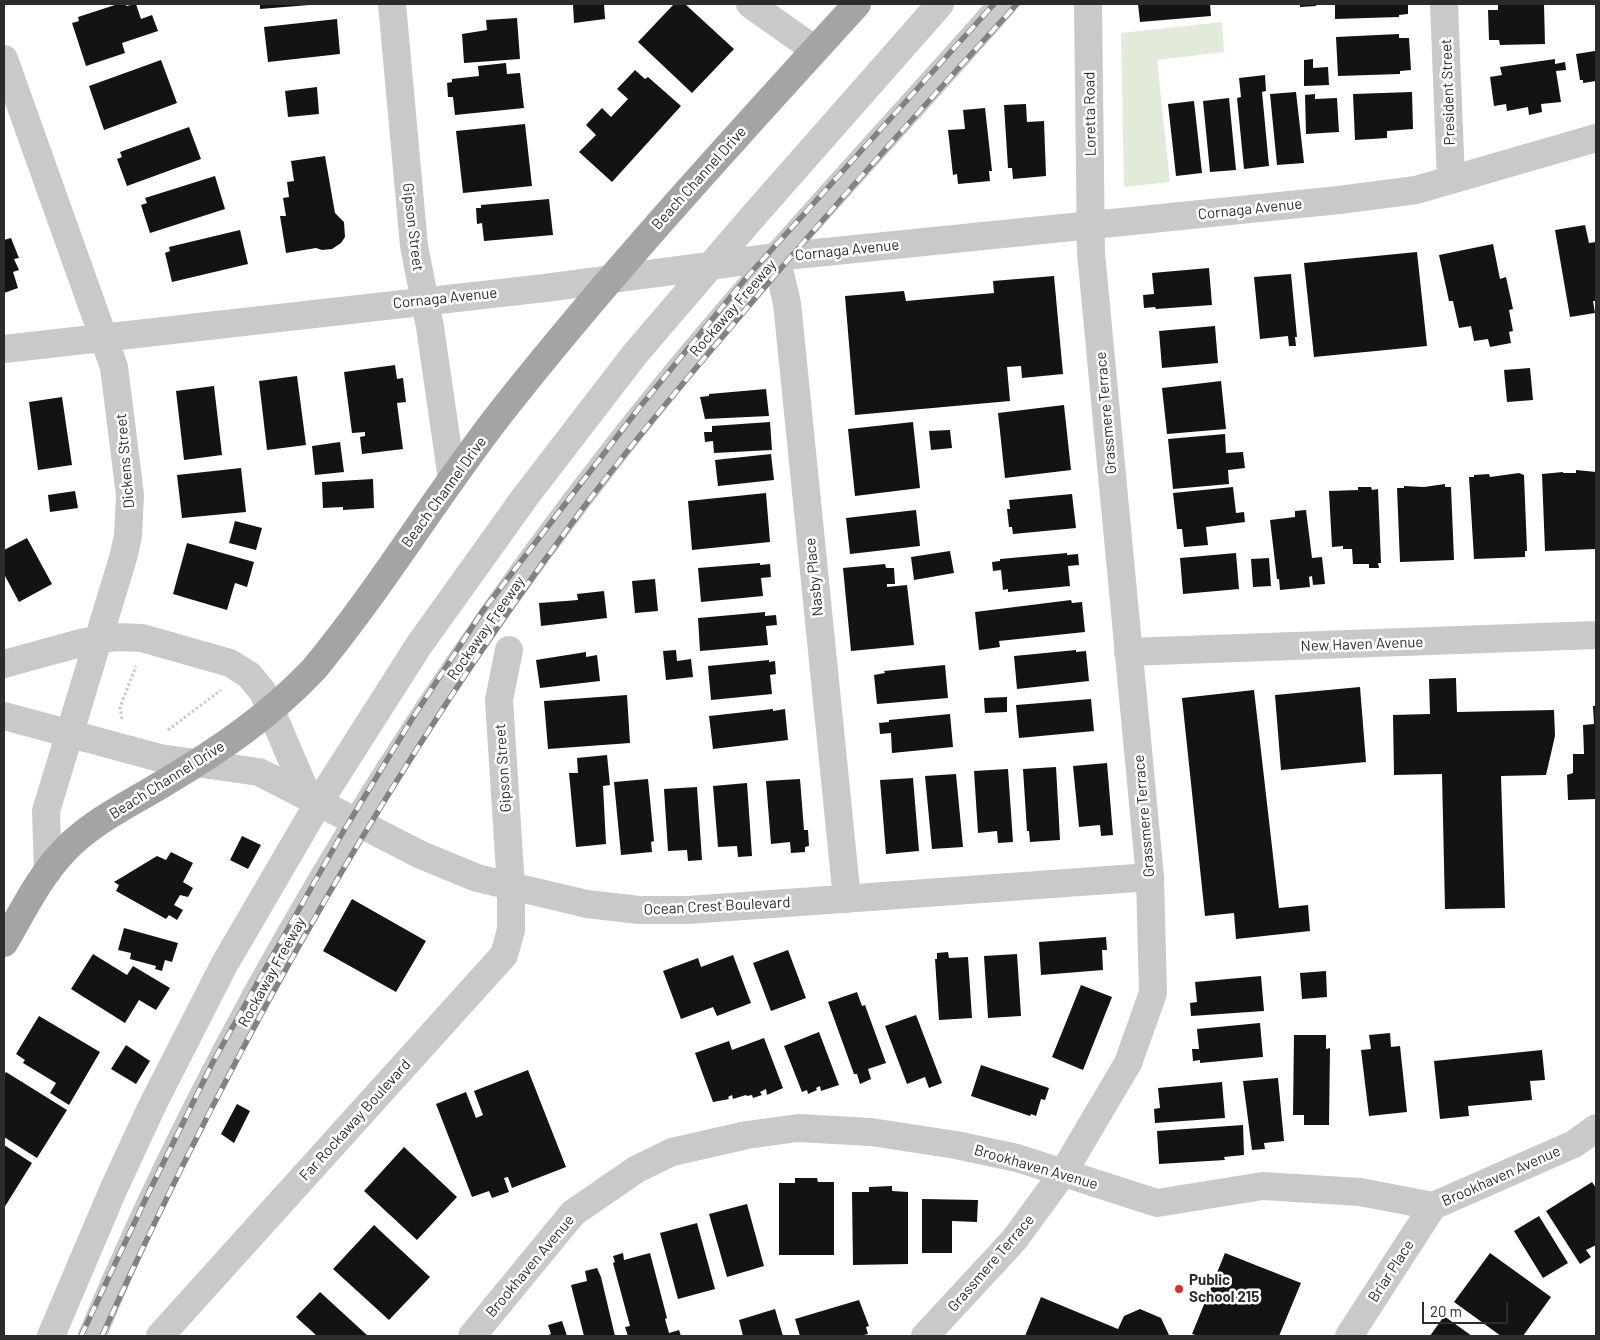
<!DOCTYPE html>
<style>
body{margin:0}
#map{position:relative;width:1600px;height:1340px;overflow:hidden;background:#fff;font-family:Barlow,sans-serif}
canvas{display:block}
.frame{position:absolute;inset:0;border:5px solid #2c2c2c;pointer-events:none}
.scale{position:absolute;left:1422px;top:1302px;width:86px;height:22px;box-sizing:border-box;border:2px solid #2c2c2c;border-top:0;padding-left:6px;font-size:15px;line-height:18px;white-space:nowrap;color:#2c2c2c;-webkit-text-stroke:4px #fff;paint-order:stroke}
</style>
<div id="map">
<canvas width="1600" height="1340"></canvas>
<div class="frame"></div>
<div class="scale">20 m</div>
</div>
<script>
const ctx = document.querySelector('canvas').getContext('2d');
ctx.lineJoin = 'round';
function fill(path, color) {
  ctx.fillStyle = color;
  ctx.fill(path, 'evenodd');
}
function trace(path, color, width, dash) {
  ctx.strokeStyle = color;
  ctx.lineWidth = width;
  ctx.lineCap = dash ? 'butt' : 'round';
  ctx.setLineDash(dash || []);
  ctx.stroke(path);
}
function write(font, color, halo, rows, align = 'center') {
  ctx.font = font + ' Barlow,sans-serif';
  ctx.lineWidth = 5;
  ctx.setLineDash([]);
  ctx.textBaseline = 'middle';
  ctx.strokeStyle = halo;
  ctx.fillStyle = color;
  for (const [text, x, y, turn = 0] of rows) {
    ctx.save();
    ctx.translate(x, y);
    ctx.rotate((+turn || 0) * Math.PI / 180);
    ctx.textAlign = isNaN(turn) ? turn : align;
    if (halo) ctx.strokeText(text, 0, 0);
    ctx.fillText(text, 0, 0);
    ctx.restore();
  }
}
fill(new Path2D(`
 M1222,22L1224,52L1157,60L1170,182L1124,187L1121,33Z`), '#e1ebd8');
fill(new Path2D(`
 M118,4H126V6L136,4L141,19L152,15L158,31L122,43L125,53L86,66L72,23L79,21L78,17Z
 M260,4H309V5L260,9Z
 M573,4H604L605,19L574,23Z
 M674,4H685L734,49L692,93L638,42Z
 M1138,4H1210L1211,16L1140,22Z
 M1300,4H1316V6L1300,7Z
 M1335,4H1408V14L1399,15V17L1335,19Z
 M1544,4L1545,44L1500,45L1499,40H1489L1488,10H1498V5Z
 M517,18L520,59L464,63L462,34L487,30L486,20Z
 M337,19L340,54L268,62L264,27Z
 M1399,34V38H1409L1411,70L1400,71V74L1338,76L1336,37Z
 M1595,51L1596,81L1583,83V80H1580L1576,54Z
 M1313,59V68L1328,67L1329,85L1304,86V60Z
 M1555,59V64L1565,62L1566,70L1556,71L1561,102L1541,104L1542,112L1529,115L1528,107L1507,111L1506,104L1494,106L1490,77L1502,75L1500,67Z
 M161,60L177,103L104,130L89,86Z
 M506,63L507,74L520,73L524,108L455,115L453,97H448L447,83L452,82V79L479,76L478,66Z
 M635,70L645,79L648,77L681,106L612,182L579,152L596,135L586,125L602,108L611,117L628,99L617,89Z
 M1265,75L1266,91L1262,92L1269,166L1244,169L1237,98L1241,97L1239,78Z
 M317,87L319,114L288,117L285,91Z
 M1296,92L1304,163L1277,165L1270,94Z
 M1412,92L1413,129L1387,131V138L1355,140L1353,94Z
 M1315,94V99L1337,98L1339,132L1306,134L1305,95Z
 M1229,98L1236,170L1210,172L1203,101Z
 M1194,101L1202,173L1176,176L1168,104Z
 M1026,104L1027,122L1044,121L1046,176L1013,179L1012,168H1008L1004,105Z
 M985,108L992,171H989L990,181L958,184L957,174L953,175L948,130L965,129L963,110Z
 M525,124L532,186L463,193L456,131Z
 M189,127L201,159L127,186L117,159L122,157L120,152Z
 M325,156L335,213L344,222L345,237L341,243L332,249L322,250L316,248L286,253L280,216H286L283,198L289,197L287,182L294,181L291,161Z
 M215,176L225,209L150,233L141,205L147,203L145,198Z
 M549,199L553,235L484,241L482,223L477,224L476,208H481V205Z
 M1585,225L1589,243L1596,242V301H1593L1595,313L1570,317L1555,230Z
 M240,230L248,264L172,282L165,253L170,251L169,247Z
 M11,238L19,258L14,259L19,270L13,272L18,288L4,293V240Z
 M1493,244L1500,279L1506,277L1513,309L1509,310L1513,331L1509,332L1511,343L1490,347L1488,339L1474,341L1471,326L1459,328L1453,301H1449L1439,255Z
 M1417,252L1427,346L1314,357L1304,263Z
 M1209,268L1212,305L1156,309L1155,307L1144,308L1143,295L1154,294L1152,273Z
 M1291,274L1297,337H1295L1296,346H1289L1288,336L1260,339L1254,277Z
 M1054,276L1063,374L1022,378L1021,366L1007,367L1010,401L855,415L845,296L904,291L906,301L994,293L993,281Z
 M1215,326L1218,363L1162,368L1159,331Z
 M395,365L397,379L403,378L406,402L397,403L403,449L362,454L360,437L365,436V432L352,433L344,372Z
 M1530,368L1533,400L1507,402L1504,370Z
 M297,376L306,445L267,450L259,381Z
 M1221,381L1226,429L1167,434L1162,388Z
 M214,386L222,455L184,460L176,391Z
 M766,389L769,416L705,419L700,397L709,396V394Z
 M62,397L72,465L38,470L29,402Z
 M1064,405L1071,470L1005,478L998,413Z
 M770,422L772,450L714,453L713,441L705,442L704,432H712V426Z
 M913,422L920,488L855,496L848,429Z
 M950,430L952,448L931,450L929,431Z
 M1225,434L1226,453L1243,452L1245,468L1228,470L1229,484L1173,489L1168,439Z
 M340,442L344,472L315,475L312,446Z
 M771,454L774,480L718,486L715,460Z
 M241,468L246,512L182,518L177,475Z
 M1576,470L1596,472V549L1545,551L1542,474L1563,472V473H1576Z
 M1519,473L1524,475L1527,551H1525V557L1474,559L1469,477H1474V475L1489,474L1490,477Z
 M373,479L374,508L343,510V507L323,508L322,482Z
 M1445,484V487H1451L1454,560L1400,562L1397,488H1404V486L1424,487Z
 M1233,487L1236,513L1244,512L1245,522L1206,527L1208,545L1184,547L1182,529H1177L1173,493Z
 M1358,487H1371L1372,490L1378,489L1381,563H1378L1379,568H1369V564H1353L1352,549H1343V546L1332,547L1329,491L1358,490Z
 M75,491L78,508L50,512L48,495Z
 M766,493L770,542L692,550L688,501Z
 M1072,494L1076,528L1013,534L1012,527H1009L1007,509H1010L1009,500Z
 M916,510L920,546L850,554L846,518Z
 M1306,510L1312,558L1322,557L1325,584L1313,585L1312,576L1309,577L1310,587L1280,590L1279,579H1277L1270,520L1295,517V511Z
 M235,521L262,528L256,550L229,543Z
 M27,538L52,584L19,602L4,574V550Z
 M187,543L254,562L247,587L235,583L227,610L173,594Z
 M950,551L954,573L914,580L911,557Z
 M1067,553V555L1078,554L1079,565L1068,566L1070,586L1008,592V589L1003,590L1001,570L993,571L992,562L1000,561V559Z
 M1236,553L1239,589L1183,594L1180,558Z
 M1269,558L1271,586L1253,587L1251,559Z
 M760,563V565L770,564L771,577L761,578L763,596L701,602L698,568Z
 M885,564L886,568H894L895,584H887V587L907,585L914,645L851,651L843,568Z
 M655,579L658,611L635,613L632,581Z
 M604,591L607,618L541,626L539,603L578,600L577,594Z
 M1071,600L1072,603L1082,602L1085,632L999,641L1000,647L979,650L975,612Z
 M765,612V616L776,615L777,625L766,626L768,645L700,651L698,618Z
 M676,650L677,661L691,659L693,677L666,680L663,651Z
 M1076,650V652L1086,651L1089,681L1017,689L1014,656Z
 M586,652V657L597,655L600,681L540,688L536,660Z
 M769,660V662L775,661L776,674L770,675L772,694L711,700L708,666Z
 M945,665L948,698L877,704L874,675L885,673L884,671Z
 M1456,678L1457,712L1554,710L1555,736L1546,775L1501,776L1505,908L1445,909L1442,774L1394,775L1393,715L1430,714L1429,679Z
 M1360,687L1366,762L1281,770L1275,695Z
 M1254,690L1279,908L1308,905L1310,931L1236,939L1234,913L1205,916L1182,698Z
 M627,695L630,743L548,749L544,701Z
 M1007,697V712L985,713L984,698Z
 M1091,699L1094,731L1019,738L1016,705Z
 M1593,706H1596V799L1568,800L1567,775L1573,773V754H1584L1583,725L1594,724Z
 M773,709V711L785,709L788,740L713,749L709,716Z
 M950,714L953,747L892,753L891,733L880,734L879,723L889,722V720Z
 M607,755L610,785L603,786L606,844L576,847L569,773H578L577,758Z
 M1107,763L1113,835L1101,836L1100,825L1079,827L1073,766Z
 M1056,767L1060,840L1030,842L1029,831H1027L1023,769Z
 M1008,769L1013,842L998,843L997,831L978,833L974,771Z
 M956,774L963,847L932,849L925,776Z
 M913,778L919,851L886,854L880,780Z
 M648,779L654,841L651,842L652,852L621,855L614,782Z
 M800,779L804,830H808L809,846L805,847V852L791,853L790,842L771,844L766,781Z
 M747,783L752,856L738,857L737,846L718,847L713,786Z
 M697,787L702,860L688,861L687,850L668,851L664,789Z
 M242,836L261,845L248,869L230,860Z
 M171,852L193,863L183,882L193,888L188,897L180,895L174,905L183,910L177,920L169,915L166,919L116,891L119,885L114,882L157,856L166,860Z
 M352,899L426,941L396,992L323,951Z
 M124,928L178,943L172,962L165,960L162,971L155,969L156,966L130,959L131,953L118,950Z
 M1106,937L1107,950H1102L1103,970L1041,975L1039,942Z
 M788,950L806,998L771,1011L753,963Z
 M948,952L949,958L968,957L972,1018L939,1020L935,959H937V953Z
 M93,954L127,975L133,966L170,988L156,1010L139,1000L125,1023L71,989Z
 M1017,954L1021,1016L988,1018L984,956Z
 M733,955L751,1003L717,1016L713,1007L681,1019L663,971L698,958L701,967Z
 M1326,971L1327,997L1302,999L1300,973Z
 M1261,976L1264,1011L1191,1016L1190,1003L1197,1002L1195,982Z
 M1081,985L1112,997L1083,1070L1052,1057Z
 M857,992L862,1006L865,1005L886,1063L868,1069L871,1079L860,1084L857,1074H854L828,1002Z
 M916,1015L942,1083L929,1088L925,1077L907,1084L885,1026Z
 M39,1016L100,1052L69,1105L50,1093L56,1083L23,1063L25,1060L16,1054Z
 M1260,1023L1263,1057L1200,1063V1060L1193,1061L1192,1049H1199L1197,1029Z
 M819,1032L839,1085L821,1091L820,1086L816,1088L817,1090L808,1094L807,1090L802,1092L784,1046Z
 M1390,1033L1391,1047L1400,1046L1407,1112L1369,1116L1361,1050L1371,1049L1369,1035Z
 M1294,1035H1326V1049L1330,1048L1329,1125H1304V1115H1293Z
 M764,1038L783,1088L767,1095L766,1089L760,1092L762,1095L753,1098L752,1095L747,1096L746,1095L733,1099L732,1095L728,1097L729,1099L713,1102L695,1053L729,1041L732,1050Z
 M126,1045L150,1061L136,1084L111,1069Z
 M1542,1050L1545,1080L1530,1081L1532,1100L1468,1106L1469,1116L1440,1119L1434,1061Z
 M981,1065L1049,1088L1045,1100L1041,1099L1036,1116L1031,1114L1030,1116L971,1096Z
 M528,1070L566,1167L512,1188L508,1177L504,1178L509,1192L492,1198L489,1191L472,1197L436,1104L466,1092L476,1118L483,1115L474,1091Z
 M6,1072L67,1110L37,1158L4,1137V1075Z
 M1278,1078L1284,1141L1264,1143L1265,1149L1252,1150L1243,1081Z
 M1222,1082L1225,1118L1155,1123L1154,1109L1160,1108L1158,1088Z
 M237,1104L250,1111L234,1143L221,1134Z
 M1243,1125L1244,1155L1224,1157L1225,1160L1159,1164L1157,1131Z
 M4,1145L32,1163L4,1208Z
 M404,1147L457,1197L417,1240L364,1191Z
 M795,1178H817L818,1182H834V1255H779V1183H795Z
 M1592,1182L1596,1188V1245L1586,1250L1591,1257L1580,1264L1546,1211Z
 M892,1186V1191L908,1192V1264L853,1265L852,1192H869V1187Z
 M922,1199L978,1200L977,1222L952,1221V1253H922Z
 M747,1204L764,1266L727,1277L709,1214Z
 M1539,1216L1568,1263L1543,1278L1514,1231Z
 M697,1223L715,1289L678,1299L660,1233Z
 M374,1225L430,1277L389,1320L333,1269Z
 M623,1253L624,1260L650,1253L667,1318L665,1319L669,1333L679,1330L681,1336H628L625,1327L630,1326L613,1263L615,1262L613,1256Z
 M1225,1253L1301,1283L1279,1336H1199L1192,1334Z
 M1490,1253L1551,1297L1523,1336H1501L1454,1302Z
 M597,1268L601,1277L615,1336H584L571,1285L587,1281L585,1271Z
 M320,1292L368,1336H317L296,1317Z
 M1041,1297L1118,1329L1124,1316L1140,1309L1161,1318L1169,1335L1025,1336Z
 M859,1300L869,1326L866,1327L868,1334L860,1336H800L795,1319Z
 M775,1309L783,1336H743L739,1320Z
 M1444,1316L1472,1336H1430Z
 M562,1321L567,1336H546L551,1334L548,1325Z`), '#131313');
trace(new Path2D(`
 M122,719L120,707L136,666
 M168,730L221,690`), '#c9c9c9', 3, [2.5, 2.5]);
trace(new Path2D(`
 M392,4L414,246L430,327L452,479
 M750,4L815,50
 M1444,4L1451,180
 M4,59L114,367L130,495L128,536L123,558L46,811L48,871
 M776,257L787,303L847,899
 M4,349L545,288L776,257L1339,200L1416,190L1596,138
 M1128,652L1596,635
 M4,664L84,642L117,637L142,638L230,663L249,675L263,692L307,795
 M4,716L160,758L259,772L421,855L477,878L587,904L639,910H688L1150,877
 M51,1336L114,1188L152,1106L224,965L319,802L419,645L525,497L635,354L749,221L940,4
 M92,1336C221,1026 406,718 613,453C735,296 872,152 1003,4
 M160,1336L504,955L511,930V887L499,700L509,650
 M472,1336L573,1213L637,1169L672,1152L747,1135L798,1128L871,1132L956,1145L1017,1158L1157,1203L1263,1186L1360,1192L1433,1206L1574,1144L1596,1128
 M925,1336L1014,1240L1063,1173L1128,1063L1153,993L1150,877L1091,253L1088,4
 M1349,1336L1433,1206`), '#c9c9c9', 28);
trace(new Path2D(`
 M4,943C22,913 39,877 64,851C91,822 130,804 164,783C218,751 271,715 314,669C382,587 437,494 502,411C614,269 736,137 857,4`), '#a4a4a4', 28);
const rail = new Path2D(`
 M81,1336L148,1194L213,1062L273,955L343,832L412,719L482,612L639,408L747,277L994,4
 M102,1336C233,1046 390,767 580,512C626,451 675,392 725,334C819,222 918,112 1017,4`);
trace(rail, '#818181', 5.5);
trace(rail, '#fff', 4, [11]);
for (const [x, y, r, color] of [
 [1179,1289,5,"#ed2525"]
]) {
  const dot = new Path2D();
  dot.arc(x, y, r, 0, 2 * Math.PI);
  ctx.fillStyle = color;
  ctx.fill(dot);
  trace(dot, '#fff', 2);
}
write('15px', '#2c2c2c', '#fff', [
 ["President Street",1448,92,-92],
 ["Loretta Road",1090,114,-91],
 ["Beach Channel Drive",699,178,-48],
 ["Cornaga Avenue",1250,209,-6],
 ["Gipson Street",413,227,83],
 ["Cornaga Avenue",847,250,-6],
 ["Cornaga Avenue",445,298,-6],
 ["Rockaway Freeway",733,308,-49],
 ["Grassmere Terrace",1106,413,-95],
 ["Dickens Street",125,461,-95],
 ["Beach Channel Drive",444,492,-54],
 ["Nasby Place",814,577,-96],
 ["Rockaway Freeway",486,628,-55],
 ["New Haven Avenue",1362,644,-2],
 ["Gipson Street",503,768,-94],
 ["Beach Channel Drive",167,780,-32],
 ["Grassmere Terrace",1144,816,-95],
 ["Ocean Crest Boulevard",717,906,-3],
 ["Rockaway Freeway",272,972,-61],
 ["Far Rockaway Boulevard",355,1120,-48],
 ["Brookhaven Avenue",1036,1167,16],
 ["Brookhaven Avenue",1501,1176,-24],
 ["Grassmere Terrace",991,1263,-49],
 ["Brookhaven Avenue",530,1266,-50],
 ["Briar Place",1391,1271,-57]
]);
write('bold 15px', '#2c2c2c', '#fff', [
 ["Public",1189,1280],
 ["School 215",1189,1297]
], 'left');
</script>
